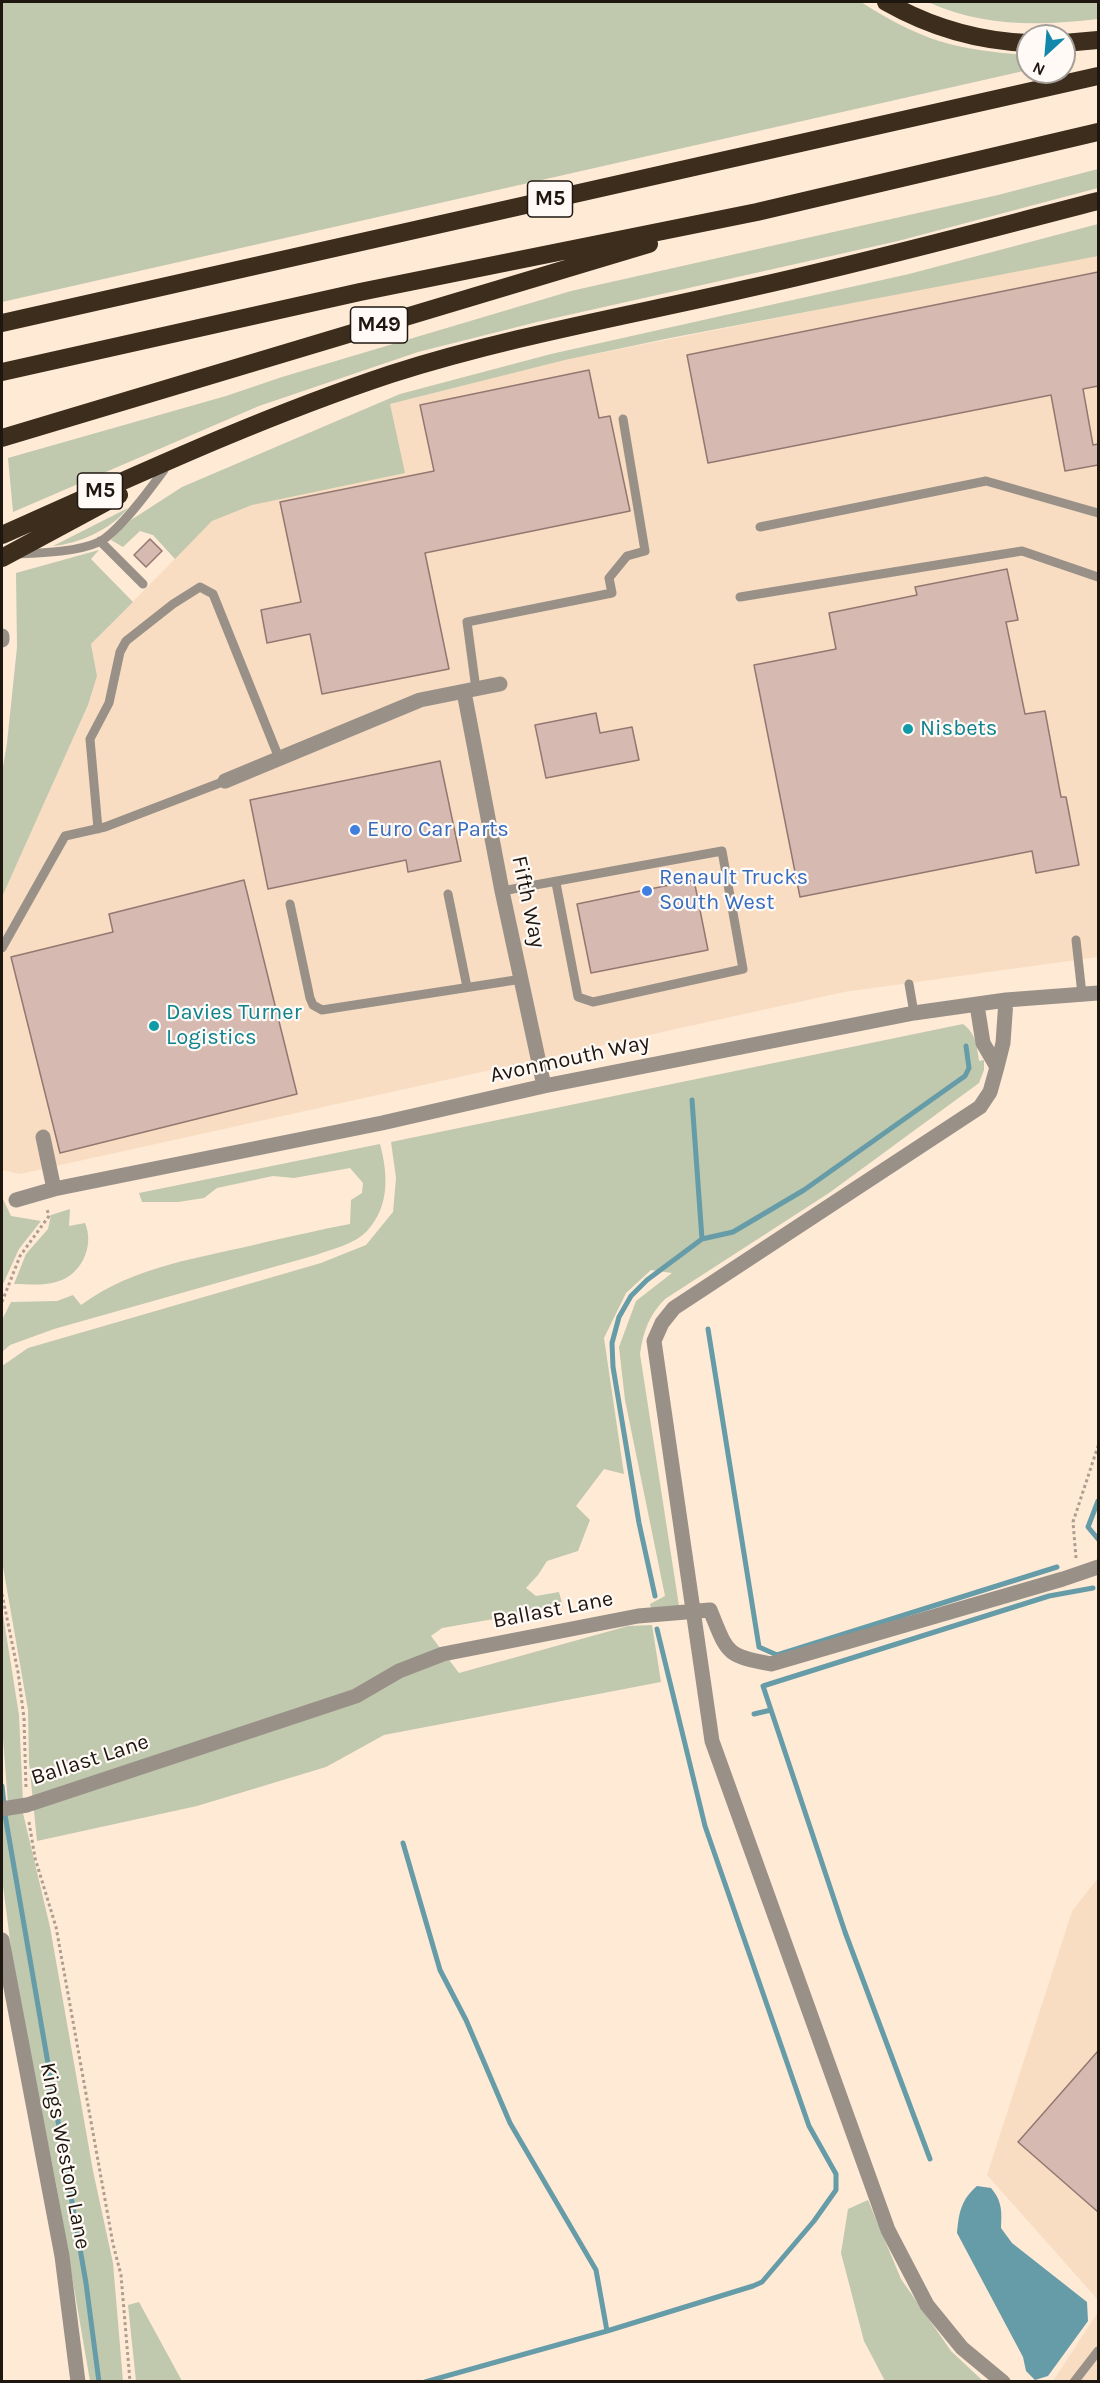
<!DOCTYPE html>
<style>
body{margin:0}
#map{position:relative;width:1100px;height:2383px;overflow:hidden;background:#ffead6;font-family:Karla,sans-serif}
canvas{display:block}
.frame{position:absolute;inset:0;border:3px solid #1e1710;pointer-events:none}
.north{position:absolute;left:1016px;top:24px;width:60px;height:60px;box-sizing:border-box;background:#fffaf6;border:2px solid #a59f9a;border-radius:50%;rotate:206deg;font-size:16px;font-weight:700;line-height:24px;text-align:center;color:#1e1710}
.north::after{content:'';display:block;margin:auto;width:21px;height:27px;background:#1087ab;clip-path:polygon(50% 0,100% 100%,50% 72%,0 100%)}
</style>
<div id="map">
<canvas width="1100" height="2383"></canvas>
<div class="frame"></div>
<div class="north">N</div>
</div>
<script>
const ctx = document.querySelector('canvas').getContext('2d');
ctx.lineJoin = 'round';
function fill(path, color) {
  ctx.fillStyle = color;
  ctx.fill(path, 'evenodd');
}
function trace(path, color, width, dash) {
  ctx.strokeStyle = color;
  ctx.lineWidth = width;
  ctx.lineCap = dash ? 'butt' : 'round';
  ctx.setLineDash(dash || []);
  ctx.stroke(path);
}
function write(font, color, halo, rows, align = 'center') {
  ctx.font = font + ' Karla,sans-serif';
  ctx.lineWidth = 4.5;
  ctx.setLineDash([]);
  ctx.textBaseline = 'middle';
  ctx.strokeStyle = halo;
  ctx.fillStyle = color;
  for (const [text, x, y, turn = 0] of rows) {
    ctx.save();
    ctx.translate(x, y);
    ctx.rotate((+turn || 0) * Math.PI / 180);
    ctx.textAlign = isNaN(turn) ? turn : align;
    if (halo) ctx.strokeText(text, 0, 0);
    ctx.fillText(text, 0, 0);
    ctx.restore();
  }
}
fill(new Path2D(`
 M1098,254V957L844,992L20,1174L2,1170V897L88,705L97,676L91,644L212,521L252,505L390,404L565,360Z
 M1098,1878V2300L987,2175L1072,1911Z
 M1098,2312V2381H1053Z`), '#f8ddc3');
fill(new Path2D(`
 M2,2H861C922,41 955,50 1028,55V70L2,302Z
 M928,2H1098V19C1040,26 982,27 928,2Z
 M1098,169V188L898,241L537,322L418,352L259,406L13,512L8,458L226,396L282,377L571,291L998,195Z
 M1098,224V256L670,338L565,360L390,404L405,473L252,505L212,521L175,559L153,535L140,531L123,547L111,540L131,520L182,487L400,394L551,354L909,274Z
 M128,508C112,529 78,544 53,546Z
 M99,550L91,559L133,602L91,644L97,676L88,705L2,897V773L7,743L17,647L16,573Z
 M963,1024C976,1034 977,1045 979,1061L984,1060V1070L979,1083L829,1193L665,1299C649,1315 643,1332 640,1354L679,1606L651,1608L650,1604L665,1596L625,1400L619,1347L636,1301L672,1273L651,1270L626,1293L604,1338L624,1474L604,1469L576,1506L590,1520L578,1551L547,1561L538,1575L526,1588L536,1596L559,1592L563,1607L442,1628L431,1636L459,1673L628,1626L652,1625L661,1682L384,1735L326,1767L197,1806L37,1841L29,1762L28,1710L2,1561V1366L28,1348L321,1263L366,1245L393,1212L396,1178L391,1142Z
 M380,1144C388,1174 390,1206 367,1231C355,1244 332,1249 316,1255L54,1329L10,1345L2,1352V1320L11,1302L57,1301L73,1295L81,1305C135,1265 202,1258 266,1242C294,1236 322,1229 350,1224L351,1200L362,1193L363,1183L350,1168L294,1178L273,1176L217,1188L204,1198L178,1202H142L139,1193Z
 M2,1197L11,1216L41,1221L19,1249L3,1284Z
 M70,1209L69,1226L85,1223C95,1246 81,1276 56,1282C43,1286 27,1284 14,1284L26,1254L48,1229L51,1215Z
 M2,1608L19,1715L23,1802L8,1804L2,1725Z
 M22,1809L50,1927L93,2171L113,2263L123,2381H90L57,2189L14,1971L2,1878V1814Z
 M868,2200L901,2279L951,2351L983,2381H885L864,2341L841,2253L848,2209Z
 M139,2302L182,2381H136L128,2305Z`), '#c0c8ae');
fill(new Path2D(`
 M977,2186L991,2188C1002,2201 1002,2211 1001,2228L1012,2243L1087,2302L1088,2321L1048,2376L1035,2380L1026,2371L1023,2357L957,2233C959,2212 961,2200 977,2186Z`), '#669ca8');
trace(new Path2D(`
 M692,1100L702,1239
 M708,1329L759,1647L777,1655L1057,1567
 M1098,1501L1088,1527L1098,1539
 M655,1596L639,1523L613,1367L612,1343L619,1317L631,1296L647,1280L702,1239L733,1232L804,1190L965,1076L969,1068L966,1046
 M754,1714L771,1710
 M2,1786L4,1804
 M5,1815L86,2283L99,2382
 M403,1843L440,1970L466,2020L510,2123L596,2270L607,2331
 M930,2159L845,1932L763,1686L1049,1596L1093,1588
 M425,2382L607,2331L753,2286L762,2282L814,2221L836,2190V2174L809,2126L705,1826L657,1629`), '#669ca8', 5);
const building = new Path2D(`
 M1098,272V386L1083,389L1093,445L1098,444V465L1065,471L1051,395L708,463L687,355Z
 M589,370L599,418L610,416L630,511L425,553L449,669L322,694L310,634L267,643L261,610L301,602L280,502L434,471L420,405Z
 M150,539L162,551L146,567L134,555Z
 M1007,569L1018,620L1006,622L1025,714L1045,711L1061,797H1066L1079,865L1036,873L1032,851L800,897L754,665L836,649L829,613L917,595L915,587Z
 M596,713L600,733L632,727L639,760L546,778L535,725Z
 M440,761L461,861L408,872L406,860L268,889L250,800Z
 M244,880L297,1094L60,1153L11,957L113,932L109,914Z
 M694,880L708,950L591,973L577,904Z
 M1098,2051V2212L1018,2142Z`);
fill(building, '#d6b9b1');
trace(building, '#937871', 1.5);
trace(new Path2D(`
 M2,1302L20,1256L49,1216L47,1209
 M1076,1558L1073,1522L1098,1446
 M2,1594L18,1672L24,1718L26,1788
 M29,1822L35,1858L56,1927L113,2244L121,2275L130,2382`), '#ae9e8f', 3, [3, 3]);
trace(new Path2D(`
 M760,527L986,481L1098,513
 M100,541L143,584
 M17,554C41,553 77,552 99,542C119,532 150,489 164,470
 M740,597L1022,551L1098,577
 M476,689L467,622L612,593L609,578L627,556L645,551L623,419
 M98,829L90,739L109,703L120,652L126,641L173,604L200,587L213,594L279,758
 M502,891L722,851L743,969L593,1002L578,997L556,883
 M448,894L467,987
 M290,904L310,998L313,1005L322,1010L522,979
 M1076,940L1082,994
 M2,948L65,836L105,827L225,781
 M909,984L914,1013
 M1074,2382L1098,2351`), '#999188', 9);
trace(new Path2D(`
 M464,692L502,891L544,1086
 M225,781L420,700L500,684
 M977,1005L983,1043L997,1067L1003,1043L1006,1000
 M997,1067L990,1092L980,1107L674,1308L662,1323L654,1341L712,1741L888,2230L927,2305L962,2348L1003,2382
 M43,1137L54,1189
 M16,1200L54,1189L382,1123L544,1086L914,1013L1006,1000L1098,993
 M2,1809L27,1805L356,1696L399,1671L443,1654L638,1616L710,1610C728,1653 724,1655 771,1664L1063,1579L1098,1567`), '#999188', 15);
trace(new Path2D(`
 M2,636V640
 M2,1940L62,2256L78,2382`), '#999188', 15);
trace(new Path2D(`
 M886,2C930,27 978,41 1028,43
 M1064,43L1098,40
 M2,323L1098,76
 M2,372L360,292L757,212L1098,132
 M2,438L649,244
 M2,535C130,478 258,418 391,374C507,337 627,316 745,289C864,263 981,231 1098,201
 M2,558L119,495`), '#3c2d1c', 18);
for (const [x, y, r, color] of [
 [908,729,6,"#0f9aa8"],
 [355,830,6,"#3f7fe0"],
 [647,891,6,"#3f7fe0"],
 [154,1026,6,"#0f9aa8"]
]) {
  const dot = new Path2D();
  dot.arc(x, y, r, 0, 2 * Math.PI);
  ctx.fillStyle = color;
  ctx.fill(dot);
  trace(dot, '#fffaf6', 2);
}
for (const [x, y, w] of [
 [550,199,45],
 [379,325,57],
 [100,491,45]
]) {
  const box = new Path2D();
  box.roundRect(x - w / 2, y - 18, w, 36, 4.5);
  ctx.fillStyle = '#fffaf6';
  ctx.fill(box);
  trace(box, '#1e1710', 1.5);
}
write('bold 21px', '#1e1710', null, [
 ["M5",550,199],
 ["M49",379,325],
 ["M5",100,491]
]);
write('22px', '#0d838f', '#fffaf6', [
 ["Nisbets",920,729],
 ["Davies Turner",166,1013],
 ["Logistics",166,1038]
], 'left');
write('22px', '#366cbe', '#fffaf6', [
 ["Euro Car Parts",367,830],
 ["Renault Trucks",659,878],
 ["South West",659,903]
], 'left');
write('22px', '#1e1710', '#fffaf6', [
 ["Fifth Way",528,902,78],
 ["Avonmouth Way",570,1059,-12],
 ["Ballast Lane",553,1610,-11],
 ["Ballast Lane",90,1760,-18],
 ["Kings Weston Lane",65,2156,79]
]);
</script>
